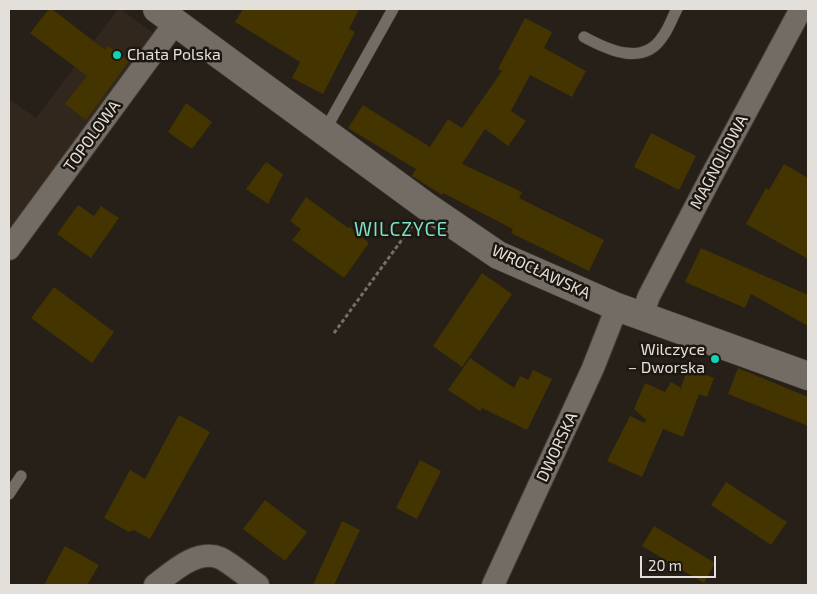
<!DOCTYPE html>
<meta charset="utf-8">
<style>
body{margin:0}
#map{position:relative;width:817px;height:594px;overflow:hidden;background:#262019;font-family:"Exo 2",sans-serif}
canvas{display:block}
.frame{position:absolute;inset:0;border:10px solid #e3dfdb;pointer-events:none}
.scale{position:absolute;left:640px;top:556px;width:76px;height:22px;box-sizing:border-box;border:2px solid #e3dfdb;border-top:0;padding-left:6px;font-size:15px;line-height:18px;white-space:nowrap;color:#e3dfdb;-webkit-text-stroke:4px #1c1710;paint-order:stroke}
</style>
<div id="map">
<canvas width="817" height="594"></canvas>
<div class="frame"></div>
<div class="scale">20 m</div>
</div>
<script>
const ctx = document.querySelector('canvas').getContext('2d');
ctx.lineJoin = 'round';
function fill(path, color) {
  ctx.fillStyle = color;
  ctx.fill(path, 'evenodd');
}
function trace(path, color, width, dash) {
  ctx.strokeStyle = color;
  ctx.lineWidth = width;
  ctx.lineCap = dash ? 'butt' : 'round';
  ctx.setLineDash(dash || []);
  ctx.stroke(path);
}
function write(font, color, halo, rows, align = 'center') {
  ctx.font = font + ' "Exo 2",sans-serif';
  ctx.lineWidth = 5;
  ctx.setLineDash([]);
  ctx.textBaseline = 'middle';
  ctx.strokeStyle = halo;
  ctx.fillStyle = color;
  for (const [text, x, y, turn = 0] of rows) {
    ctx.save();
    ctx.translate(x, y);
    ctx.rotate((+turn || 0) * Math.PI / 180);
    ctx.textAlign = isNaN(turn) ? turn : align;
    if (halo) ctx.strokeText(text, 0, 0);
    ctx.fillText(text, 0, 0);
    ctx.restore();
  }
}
fill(new Path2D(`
 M118,9H121L157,36L9,236V99L36,118Z`), '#32271c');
fill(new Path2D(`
 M49,9H52L105,50L108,46L129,61L86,120L65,104L87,76L30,33Z
 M243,9H359L349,29L355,32L323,94L292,78L300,62L235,22Z
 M525,18L552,32L544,48L586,71L572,97L530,75L511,111L526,121L508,146L485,129L462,164L522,192L519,198L604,240L589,271L511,233L513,229L443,193L442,195L412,176L416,169L348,128L363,105L430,147L448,119L462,128L502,71L498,69Z
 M186,103L212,122L192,149L168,132Z
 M651,133L696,156L679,190L634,167Z
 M266,162L283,174L268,204L246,189Z
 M784,164L808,178V259L746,224L766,188L769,190Z
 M306,197L348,228L350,227L369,243L344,278L292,240L301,229L290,221Z
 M78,205L94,216L101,206L119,218L91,258L57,234Z
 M701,248L808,295V326L751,294L745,308L685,282Z
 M482,273L512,294L462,367L433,346Z
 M54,287L114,332L92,363L31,318Z
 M470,358L514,388L520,376L528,380L533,370L552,379L527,430L482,408L480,411L448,390Z
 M688,368L714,378L707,397L699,394L683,437L663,429L642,477L607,461L630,416L645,423L646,420L634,409L645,383L665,392L671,382L681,388L677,398Z
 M738,368L808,397V426L728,394Z
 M179,415L210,432L150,539L134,530L129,532L104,518L130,470L145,479Z
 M420,460L441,471L417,519L396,508Z
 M726,482L787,522L771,545L711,505Z
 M265,500L307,532L285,561L243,529Z
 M342,521L360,530L334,585H313Z
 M654,526L715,563L704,583L642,546Z
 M65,546L99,565L87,585H44Z`), '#443400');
const service = new Path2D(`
 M584,37C608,50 644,67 663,36C669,28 672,18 677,9
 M324,132L393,9
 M9,494L21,476`);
const minor = new Path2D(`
 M9,249L175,23
 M641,317L649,296L712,175L801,9
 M155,585C171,573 197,548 220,558C232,564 247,577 258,585
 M493,585L593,368L617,307`);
const tertiary = new Path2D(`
 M157,9L426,206L498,255L617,307L808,376`);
trace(service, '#423d38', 12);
trace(minor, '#423d38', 24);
trace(tertiary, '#423d38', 29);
trace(new Path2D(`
 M334,333L412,226`), '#736e68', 3, [4, 2.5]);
trace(service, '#736c64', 11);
trace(minor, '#736c64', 22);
trace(tertiary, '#736c64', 28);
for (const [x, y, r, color] of [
 [117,55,5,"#0ed5b4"],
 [715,359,5,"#0ed5b4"]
]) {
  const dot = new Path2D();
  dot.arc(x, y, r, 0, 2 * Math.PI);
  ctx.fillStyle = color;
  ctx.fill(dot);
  trace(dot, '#1c1710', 2);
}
write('16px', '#e3dfdb', '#1c1710', [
 ["Chata Polska",127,55],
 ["Wilczyce",705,350,"right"],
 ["– Dworska",705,368,"right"]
], 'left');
write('16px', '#e3dfdb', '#1c1710', [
 ["TOPOLOWA",92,136,-54],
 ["MAGNOLIOWA",719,162,-62],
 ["WROCŁAWSKA",541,272,25],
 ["DWORSKA",557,447,-65]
]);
ctx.letterSpacing = '1px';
write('19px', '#7de0c8', '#1c1710', [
 ["WILCZYCE",401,230]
]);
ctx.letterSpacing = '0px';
</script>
